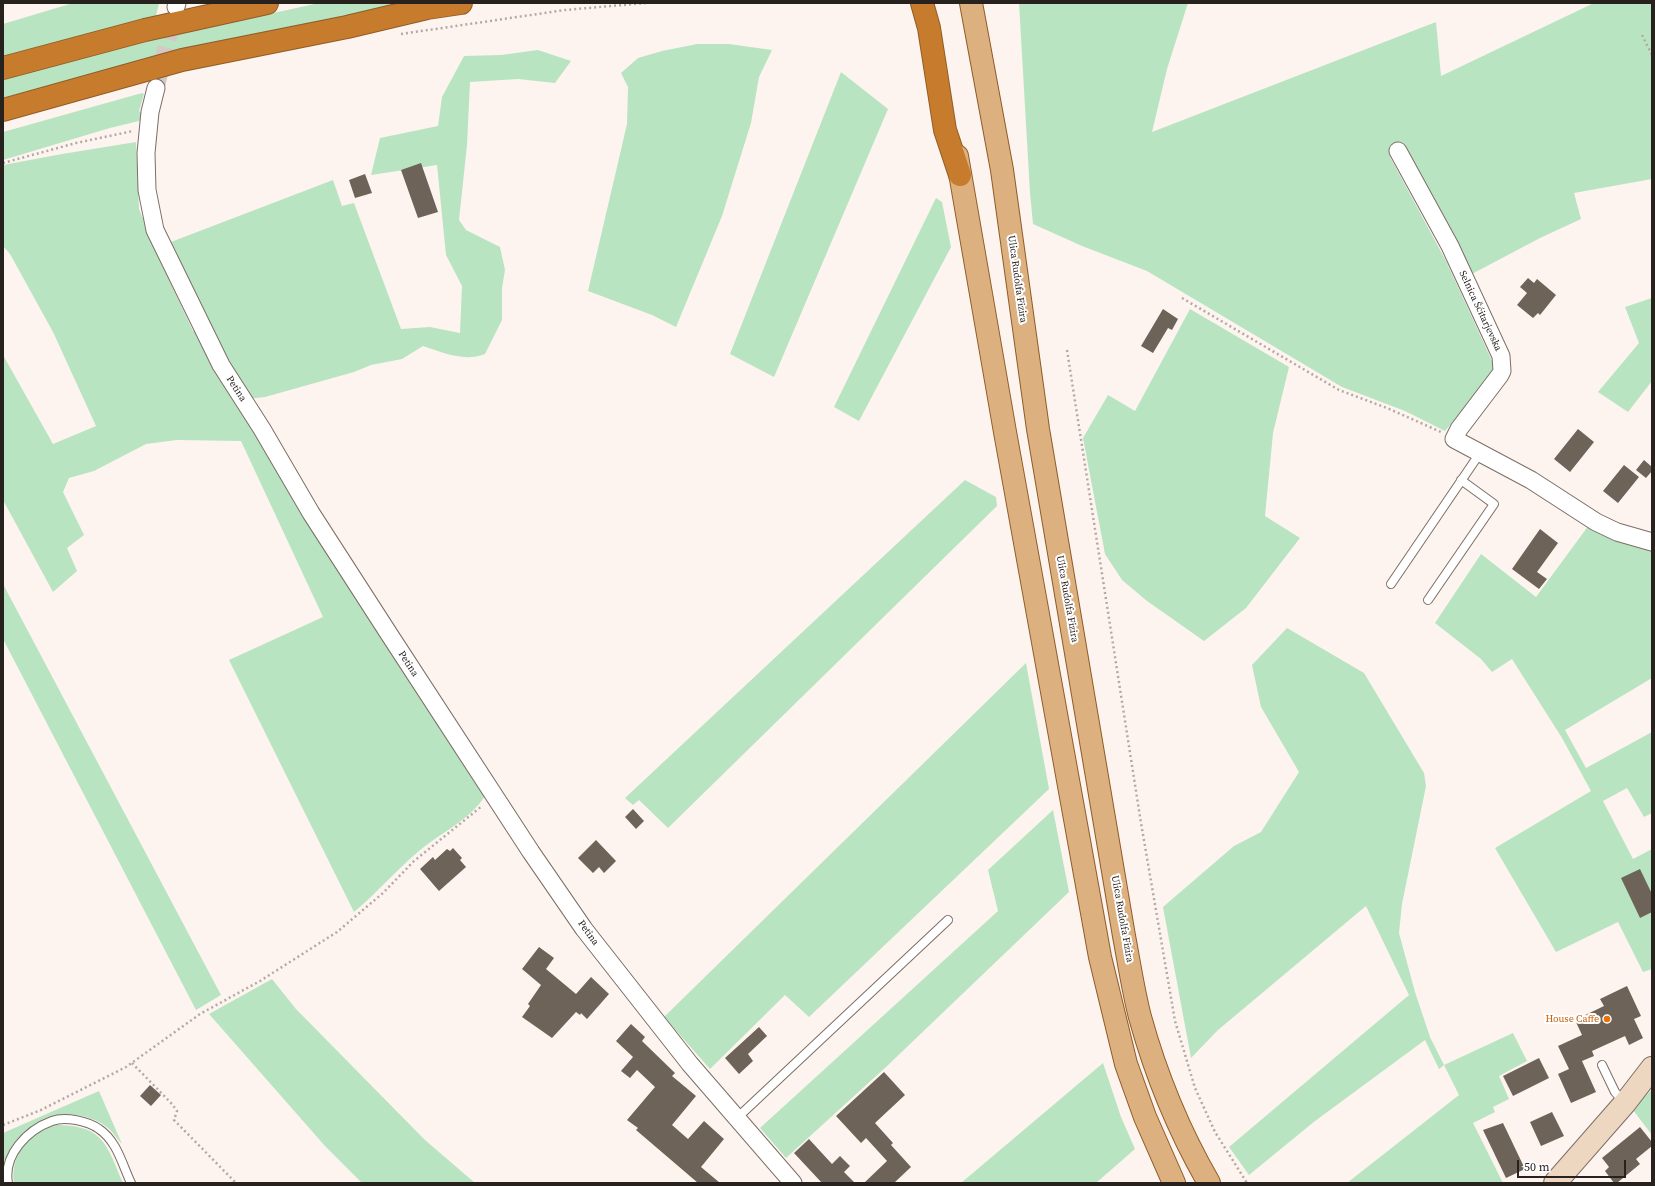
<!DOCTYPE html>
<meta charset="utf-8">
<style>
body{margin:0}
#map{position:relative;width:1655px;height:1186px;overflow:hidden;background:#fef4ef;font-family:"Source Serif 4",serif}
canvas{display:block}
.frame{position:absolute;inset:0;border:4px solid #28221f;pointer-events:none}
.scale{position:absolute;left:1517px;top:1160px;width:109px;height:18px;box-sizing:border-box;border:2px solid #28221f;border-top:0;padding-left:5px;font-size:12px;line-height:14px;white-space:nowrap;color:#28221f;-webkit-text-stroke:3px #fff;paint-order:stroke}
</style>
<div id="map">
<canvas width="1655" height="1186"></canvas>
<div class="frame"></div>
<div class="scale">50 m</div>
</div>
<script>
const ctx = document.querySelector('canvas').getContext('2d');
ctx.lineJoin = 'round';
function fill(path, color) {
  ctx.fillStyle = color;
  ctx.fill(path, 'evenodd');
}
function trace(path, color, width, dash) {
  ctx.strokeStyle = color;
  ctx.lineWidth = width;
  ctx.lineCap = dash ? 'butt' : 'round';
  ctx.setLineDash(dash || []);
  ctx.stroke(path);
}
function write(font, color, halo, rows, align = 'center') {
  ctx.font = font + ' "Source Serif 4",serif';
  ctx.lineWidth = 4;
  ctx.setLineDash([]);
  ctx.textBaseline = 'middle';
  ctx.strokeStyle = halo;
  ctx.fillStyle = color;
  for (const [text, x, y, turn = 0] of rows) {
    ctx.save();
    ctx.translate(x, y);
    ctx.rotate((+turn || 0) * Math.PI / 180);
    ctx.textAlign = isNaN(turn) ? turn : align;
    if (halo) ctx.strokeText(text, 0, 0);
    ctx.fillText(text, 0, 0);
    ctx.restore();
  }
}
fill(new Path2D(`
 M73,3H159L156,16L3,59V24Z
 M319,3H418C278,28 140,59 3,98V79L160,38Z
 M1019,3H1188L1167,69L1152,132L1436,22L1441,76L1594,3H1652V179L1574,193L1581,219L1540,238L1470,275L1404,147L1390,157L1446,261L1493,363V375L1445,431L1405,411L1342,387L1147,271L1082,246L1033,224L1030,193Z
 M697,44H729L772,50L759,77L751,123L722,216L676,327L652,315L588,291L627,124L628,87L621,73L638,58L662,51Z
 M538,50L571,61L555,83L518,79L470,82L467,145L459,220L466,230L500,247L505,270L502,288V320L485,354C464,362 444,353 423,346L402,359L371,365L354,372L265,397L238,400C310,537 399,666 486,794C472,819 440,833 419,851C396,870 377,893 354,912L229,660L323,617L241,441L177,440L146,444L94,471L69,478L63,492L84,535L67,548L77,571L53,592L3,500V355L53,444L96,426L53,332L10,254L3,246V165L62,154L136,142L139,209L160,261L193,331L212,329L171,242L333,180L342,206L354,203L401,329L430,327L460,333L462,286L446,255L437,165L371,175L380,138L438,126L442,97L464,56L501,55Z
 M841,72L888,109L774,377L730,354Z
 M150,92L145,115L139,121L110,128L3,160V132L142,93L144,94L139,111L141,113Z
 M936,198L942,202L951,247L859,421L834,407Z
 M1652,298V381L1628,412L1598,392L1639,343L1625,307Z
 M1190,309L1289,367L1273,433L1265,516L1300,538L1246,608L1204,641L1147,601L1122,580L1105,554L1083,438L1108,395L1135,411Z
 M965,480L996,497L997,506L668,828L639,800L633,805L625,798Z
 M1589,525L1652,548V678L1565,730L1586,768L1652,732V813L1644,817L1627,788L1603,801L1633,859L1652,849V969L1643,972L1618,922L1556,952L1495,848L1591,791L1562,738L1512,659L1492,672L1481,659L1435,623L1481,554L1536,597Z
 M3,584L221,995L196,1010L3,639Z
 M1287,628L1364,673L1424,773L1426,786L1402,904L1399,933L1415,992L1430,1037L1444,1065L1513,1033L1527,1061L1499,1076L1509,1099L1493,1107L1495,1112L1473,1123L1503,1183H1347L1459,1095L1444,1065L1439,1069L1425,1040L1315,1121L1249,1175L1229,1147L1409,995L1366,906L1218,1030L1191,1058L1163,907L1234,846L1261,832L1299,772L1261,707L1252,665Z
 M1026,663L1049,789L809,1017L785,995L710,1069L664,1017Z
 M1053,810L1069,892L886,1067L786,1158L760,1128L998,911L988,870Z
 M272,979L296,1009L425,1140L475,1183H362L325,1146L209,1014Z
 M1103,1063L1121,1117L1135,1149L1096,1183H961Z
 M1652,1089V1135L1633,1110Z
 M99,1091L122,1144C117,1139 113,1132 108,1128C70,1098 13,1122 3,1167V1133Z
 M55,1125C103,1125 106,1143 123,1183H14C11,1166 19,1145 34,1135C40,1131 48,1128 55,1125Z`), '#b8e4c1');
fill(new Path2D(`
 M421,163L438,212L418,218L401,170Z
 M365,174L372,193L355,198L349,180Z
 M1528,278L1534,283L1537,279L1556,295L1540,315L1538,313L1533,318L1517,305L1527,293L1520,287Z
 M1163,309L1178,319L1172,330L1168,328L1153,353L1141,346Z
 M1578,429L1594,442L1570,472L1554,459Z
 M1644,460L1652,467V471L1646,478L1636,470Z
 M1624,465L1639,477L1618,503L1603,491Z
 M1540,529L1558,543L1537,572L1547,579L1539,589L1512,569Z
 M633,809L644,821L636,829L625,817Z
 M596,840L616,861L604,873L599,867L593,873L578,858Z
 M453,848L462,858L460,860L466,867L439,891L420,869L433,857L435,860L447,849L450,851Z
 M1640,869L1652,894V912L1640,918L1621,878Z
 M539,947L554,958L546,969L576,994L591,977L609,994L587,1019L581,1013L580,1015L576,1012L552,1038L522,1017L530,1006L528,1004L541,985L522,969Z
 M1627,986L1641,1016L1634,1019L1643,1038L1629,1045L1625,1036L1592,1051L1594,1056L1582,1061L1596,1092L1571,1103L1558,1074L1569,1069L1558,1046L1582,1035L1575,1020L1604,1006L1600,999Z
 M631,1024L645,1037L642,1041L675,1073L672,1076L696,1096L672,1125L688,1139L704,1121L724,1139L701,1167L720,1183H698L636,1130L638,1128L627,1120L655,1087L637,1070L630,1078L621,1071L633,1057L616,1041Z
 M759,1027L767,1036L748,1054L753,1061L739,1074L725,1058Z
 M1539,1058L1549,1078L1513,1096L1503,1076Z
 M884,1072L905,1095L875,1123L893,1143L891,1145L911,1167L894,1183H864L887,1161L866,1138L861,1143L836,1116Z
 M150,1085L161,1095L151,1106L140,1096Z
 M1552,1112L1564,1136L1541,1146L1530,1122Z
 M1503,1123L1525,1169L1506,1178L1483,1130Z
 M1640,1127L1652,1142V1146L1636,1159L1640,1164L1617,1183H1614L1605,1171L1609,1167L1602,1158Z
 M809,1139L832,1164L840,1156L850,1166L844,1172L855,1183H822L794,1153Z`), '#6d6358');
trace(new Path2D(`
 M156,88L174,15`), '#d3cac5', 17, [17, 8]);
const lane = new Path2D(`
 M1391,584L1480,453
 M1428,600L1494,504L1461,480
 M1602,1065L1615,1092L1624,1102
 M737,1118L948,920
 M8,1183C3,1155 27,1130 52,1121C65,1116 88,1121 99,1129C117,1141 122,1164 131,1183`);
const street = new Path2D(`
 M176,7L177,3
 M156,88L150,112L146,153L147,190L155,230L221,365L262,429L311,513L389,634L531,852L584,929L690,1064L793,1183
 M1398,151L1450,246L1501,356L1502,371L1500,375L1459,429L1454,439L1531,480L1596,522L1617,532L1652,542`);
const secondary = new Path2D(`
 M1555,1183L1625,1103L1652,1068`);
const primary = new Path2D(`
 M971,3L1002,170L1038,429L1124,936C1129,962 1133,990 1140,1017C1156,1075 1179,1131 1209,1183
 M957,156L1005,432L1100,957L1126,1064L1145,1117L1174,1183`);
const highway = new Path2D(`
 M922,3L929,28L945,130L960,175
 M3,68L145,30L267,3
 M3,110L182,60L347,27L427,8L461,3`);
trace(lane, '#7c6e66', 10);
trace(street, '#7c6e66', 19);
trace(secondary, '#7c6e66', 24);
trace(primary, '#8f5c27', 24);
trace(highway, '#8f5c27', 24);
trace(new Path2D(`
 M401,34L565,10L646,3
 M1642,35L1652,55
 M3,163L76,143L133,131
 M1182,298L1339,390L1387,408L1441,432
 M1067,350L1141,823L1175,1021L1195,1088L1215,1132L1247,1183
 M132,1063L172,1104L177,1111L174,1120L236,1183
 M3,1125L41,1110L126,1067L200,1014L260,981L337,932L383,893L414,861L482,806`), '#b2a9a5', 2.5, [2, 3]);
trace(lane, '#fff', 8);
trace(street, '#fff', 17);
trace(secondary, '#eed7c0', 22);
trace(primary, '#ddb080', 22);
trace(highway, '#c77b2c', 22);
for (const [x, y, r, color] of [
 [1607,1019,4,"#e8710a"]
]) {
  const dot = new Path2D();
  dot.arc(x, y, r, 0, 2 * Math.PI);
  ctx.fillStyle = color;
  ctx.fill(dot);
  trace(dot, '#fff', 1.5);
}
write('10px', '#28221f', '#fff', [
 ["Ulica Rudolfa Fizira",1017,279,82],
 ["Selnica Šćitarjevska",1480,311,65],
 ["Petina",236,389,57],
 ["Ulica Rudolfa Fizira",1067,599,80],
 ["Petina",408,664,57],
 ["Ulica Rudolfa Fizira",1122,919,80],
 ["Petina",588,933,54]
]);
write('10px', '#c56008', '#fff', [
 ["House Caffe",1599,1019]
], 'right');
</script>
